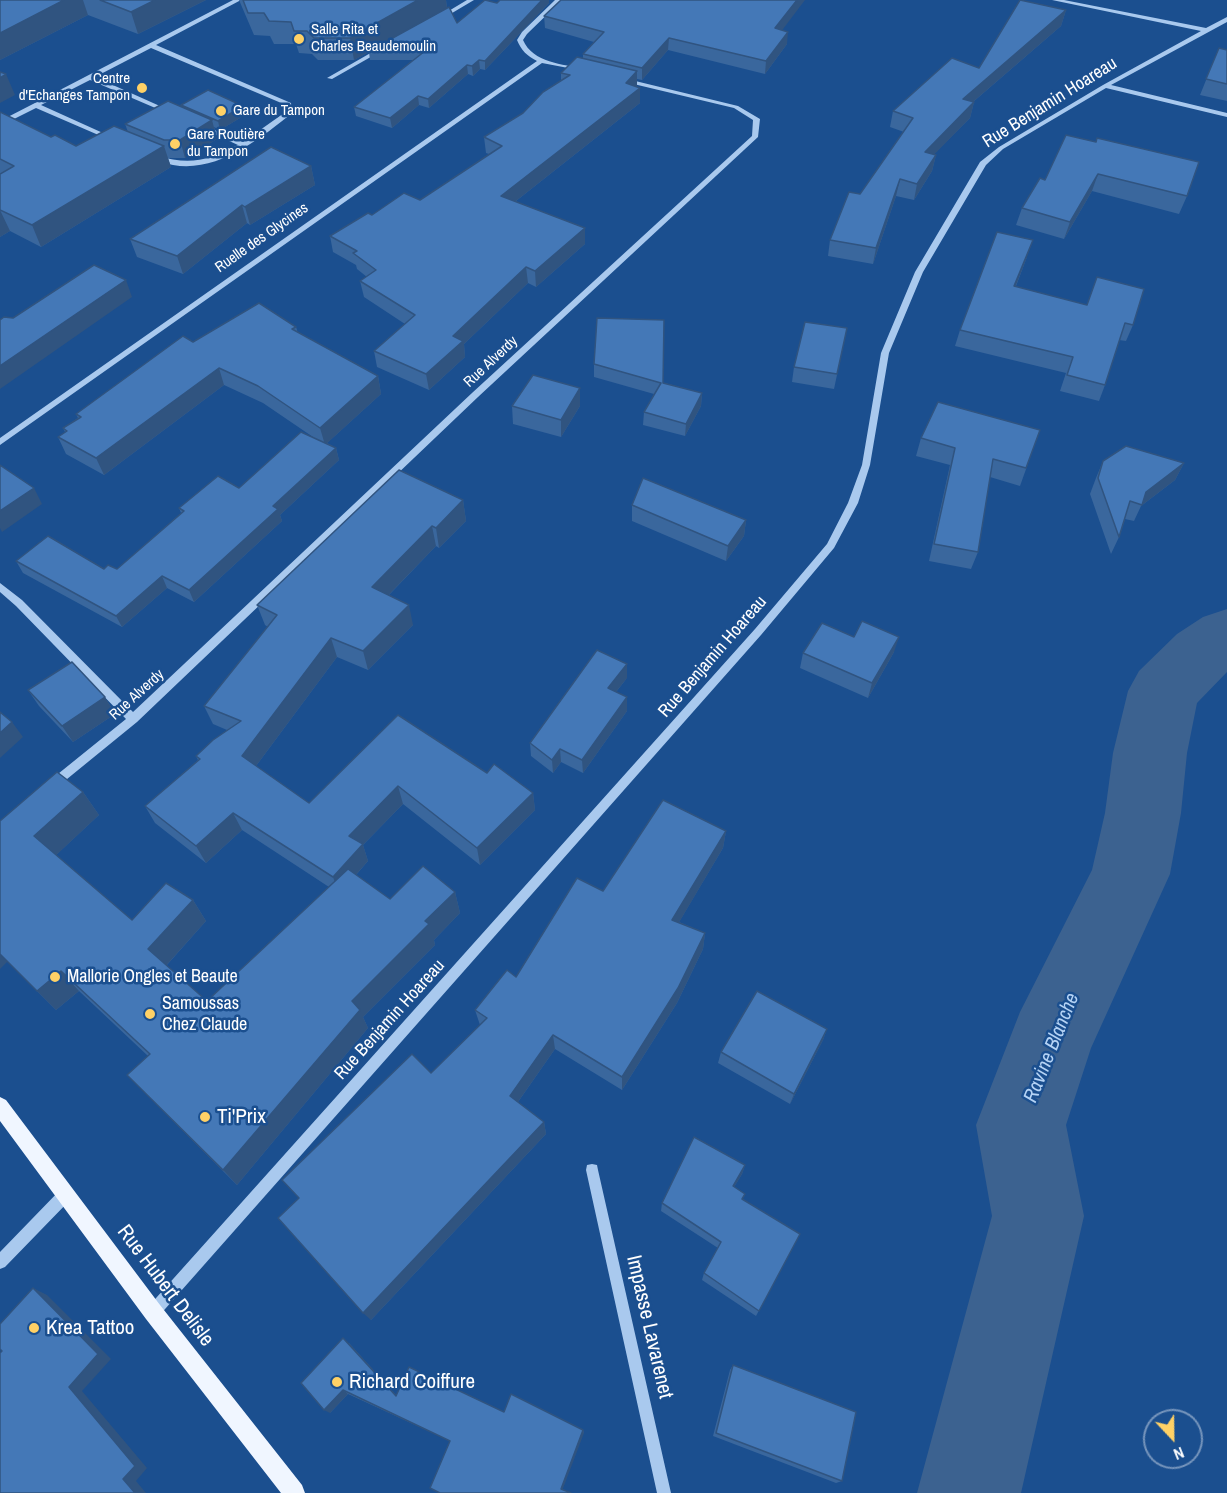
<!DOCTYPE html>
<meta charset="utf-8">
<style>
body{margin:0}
#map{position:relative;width:1227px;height:1493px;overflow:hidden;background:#1b4f8f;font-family:"Archivo Narrow",sans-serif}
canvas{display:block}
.north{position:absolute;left:1143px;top:1409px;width:60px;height:60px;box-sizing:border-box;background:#1b4f8f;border:2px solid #7695bc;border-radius:50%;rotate:158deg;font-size:16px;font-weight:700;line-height:24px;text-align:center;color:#fff}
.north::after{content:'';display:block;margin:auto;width:21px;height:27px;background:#ffd166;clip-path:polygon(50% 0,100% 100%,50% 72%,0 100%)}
</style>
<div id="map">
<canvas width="1227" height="1493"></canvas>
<div class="north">N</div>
</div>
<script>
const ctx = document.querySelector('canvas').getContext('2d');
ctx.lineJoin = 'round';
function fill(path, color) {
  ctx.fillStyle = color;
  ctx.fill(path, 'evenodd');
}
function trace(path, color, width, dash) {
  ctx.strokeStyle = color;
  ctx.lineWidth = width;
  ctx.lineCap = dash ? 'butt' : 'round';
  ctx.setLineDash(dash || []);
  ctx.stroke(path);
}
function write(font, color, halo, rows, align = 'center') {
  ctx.font = font + ' "Archivo Narrow",sans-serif';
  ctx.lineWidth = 5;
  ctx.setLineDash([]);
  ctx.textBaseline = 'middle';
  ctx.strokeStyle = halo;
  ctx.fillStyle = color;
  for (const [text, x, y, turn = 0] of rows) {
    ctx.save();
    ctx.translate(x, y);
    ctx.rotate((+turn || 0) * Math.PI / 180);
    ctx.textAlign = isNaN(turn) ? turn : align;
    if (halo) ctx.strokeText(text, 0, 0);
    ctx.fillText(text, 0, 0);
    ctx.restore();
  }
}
fill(new Path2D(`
 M1227,609V672L1197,703L1187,753L1181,813L1170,874L1091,1048L1066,1125L1084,1216L1021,1493H917L992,1216L976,1125L1020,1012L1092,870L1105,813L1113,753L1128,691L1139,671L1177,634L1203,617Z`), '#3c6290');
fill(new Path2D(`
 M233,0H241L156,45L291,103L292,113C260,139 217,173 173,165C167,164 161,161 155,159L153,158L157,156C190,165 208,161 238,145L203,129V127H207L243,142L287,111L286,105L151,48L95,77L171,111V113H167L90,80L41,105L114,138V140H110L36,108L0,126V121L33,104Z
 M467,0H474L442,19L437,18Z
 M555,0H562L527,34L523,40C533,63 563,64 584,69V71L542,63L0,445V438L537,61C527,56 521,50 517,40L522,32Z
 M1052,0H1064L1206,28L1227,17V22L1111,85L1227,113V117L1106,88L1003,149L986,165L923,272L889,353L870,465L858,503L834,548L761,635L158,1317L153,1319L148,1317L146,1312L148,1307L755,629L827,544L848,503L862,465L881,353L915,272L980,162L999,147L1103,85L1201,31Z
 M381,47L384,49L383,50L332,79L327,78Z
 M623,78L738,106L760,119L758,137L478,397L137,722L56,788L52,790L48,788L47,785L48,782L126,719L16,606L0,592V583L22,600L133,712L472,393L752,136L753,120L734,108L621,81L620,80Z
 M592,1164L597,1165L598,1170L671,1493H657L586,1170L587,1165Z
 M66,1187L71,1189L73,1194L71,1199L5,1267L0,1269V1252L61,1189Z`), '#a9c9ee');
fill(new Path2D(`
 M0,1097L6,1100L160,1305L302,1485L305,1493H281L146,1319L0,1121Z`), '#f0f6ff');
fill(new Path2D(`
 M0,0H206L138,34L88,15L0,60Z
 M239,0H446L447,8L457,23L497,3L500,0H549V3L485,70L480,69L473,76L468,74L429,108L419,105L392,128L356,116L354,107L413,60H370L369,52L354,60H318L312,54L299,53L296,44H274L270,36L254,35Z
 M1066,10L1061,26L973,102H974L970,118L934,154L936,155L932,171L914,200L896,196L873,264L828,256L830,240L860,194L904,132L890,127L893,111L979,68Z
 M544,16L782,30L787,44L765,74L668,50L642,80L637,79V86L640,103L516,201L585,244L536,287L528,283L464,344L465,357L429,390L377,367L374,351L405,324L364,297L360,281L367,277L357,269L356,265L333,252L330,236L372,215L420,200L489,154L486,153L484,137L523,113L561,80V73L583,58V54L594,42L545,28Z
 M1219,48L1227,50V101L1200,95Z
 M181,105L245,115L220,130L214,127L217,139L185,158H168L171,167L41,247L10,231L0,237V112L51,137L76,146L128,132L125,124L182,107Z
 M1066,135L1187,196L1179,214L1092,191L1064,239L1016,225L1022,208L1045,180Z
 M311,166L315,185L250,225L247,223L183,274L137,257L130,239Z
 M1027,257L1016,286L1133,325L1126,341L1119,340L1105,385L1099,401L1060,391L1066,373L955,346L960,330Z
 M296,327L298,333L378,376L381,394L327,443L336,448L339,460L280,515L282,521L194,602L167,588L122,627L23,573L16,561L104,569H117L181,513L179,508L239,488L313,437L263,403L224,385L104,475L66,454L58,437L65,432L63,428L78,418L76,414L193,342Z
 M847,328L834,389L792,382L794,367Z
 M594,364L702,393L701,406L685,436L643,425L644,412L654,394L594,377Z
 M512,406H580L561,437L513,424Z
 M1040,430L1020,486L990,477L978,552L971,569L929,561L950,465L916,456L921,438Z
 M1103,461L1184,463L1175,480L1141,506L1134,521L1125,519L1119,537L1111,554L1090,494L1096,478Z
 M463,500L466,521L439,548L436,546L389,595L413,625L368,670L337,657L256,766L309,803L398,715L487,773L533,793L535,810L480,865L403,804L363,845L368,861L356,875L390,899L455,892L460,913L434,940L435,945L363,1017L368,1028L237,1185L127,1075L148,1056L79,991L56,1010L8,962L83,792L99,815L56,855L132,920L193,900L206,921L166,966L207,1001L329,887L242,830L206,863L155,823L145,806L198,760L196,756L227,730L213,724L204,706L268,627L265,625L257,605Z
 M632,505L746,520L744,536L726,561L632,521Z
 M894,652L868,698L800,668L803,653Z
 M627,678L616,692L627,697V711L583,773L561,762L553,773L531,756L530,743Z
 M28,690L105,697L115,714L73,742L39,706Z
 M726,831L723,848L679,922L705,933L703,949L677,1003L622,1090L555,1049L518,1102L544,1122L546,1134L371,1320L299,1199L431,1073L480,1025L475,1010L516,977L603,891Z
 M827,1029L823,1040L790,1104L718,1063L721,1052Z
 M745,1165L742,1174L734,1187L743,1200L800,1234L756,1316L702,1280L704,1273L718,1248L661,1211L662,1203Z
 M349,1343L396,1395L504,1412L583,1430L584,1433L450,1441L348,1394L330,1413Z
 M733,1365L842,1481L836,1483L713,1436L730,1370Z`), '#3a679d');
fill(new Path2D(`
 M64,0H83L88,15L0,60V33Z
 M155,0H206L138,34L131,12Z
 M418,0H446L447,8L369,51V52L354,60L350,38Z
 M542,0H549V3L485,70V61Z
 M797,0H805L774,41L775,28Z
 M1066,10L1061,26L959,114L963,99Z
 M788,32L787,44L765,74L766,61Z
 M669,38L668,50L642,80V68Z
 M479,60L480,69L473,76L472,66Z
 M467,65L468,74L429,108L428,99Z
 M637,71V87L640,88V103L502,212L501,196L626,83Z
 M6,74L15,95L0,103V78Z
 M418,96L419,105L392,128L390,118Z
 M974,102L970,118L921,168L925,152Z
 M243,106L245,115L220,130L218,121Z
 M212,120L217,139L185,158L180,140Z
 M164,146L171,167L41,247L32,225Z
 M936,155L932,171L914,200L917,184Z
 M311,166L315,185L250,225L245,207Z
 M1098,174L1092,191L1064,239L1070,222Z
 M900,179L896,196L873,264L876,248Z
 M242,205L247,223L183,274L177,256Z
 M0,210L10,231L0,237Z
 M585,228V244L536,287L535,271Z
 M1033,240L1027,257L1009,303L1014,286Z
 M526,267L528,283L464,344L465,357L429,390L426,374L453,336Z
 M126,280L132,297L0,389V366Z
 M219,368L224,385L104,475L96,458Z
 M378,376L381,394L325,445L320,428Z
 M580,388V406L561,437V420Z
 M702,393L701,406L685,436L686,424Z
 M336,448L339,460L280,515L282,521L194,602L189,590L273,506Z
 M1184,463L1175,480L1141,506L1146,492Z
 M34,488L42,504L2,532L0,528V511Z
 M463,500L466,521L439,548L436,528Z
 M746,520L744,536L726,561L728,546Z
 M432,526L436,546L377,607L372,587Z
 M162,576L167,588L122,627L116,616Z
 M409,605L413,625L368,670L363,651Z
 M899,637L894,652L868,698L872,683Z
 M331,638L337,657L250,774L242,756Z
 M627,664V678L608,702V688Z
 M105,697L115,714L73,742L62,726Z
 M627,697V711L583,773L582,760Z
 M12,722L23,737L0,758V733Z
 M560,749L561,762L553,773L552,760Z
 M398,786L403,804L363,845L368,861L339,894L333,877L349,836Z
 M83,792L99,815L52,859L34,836Z
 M533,793L535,810L480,865L477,848Z
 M233,813L242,830L206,863L196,846Z
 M726,831L723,848L671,936L672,920Z
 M455,892L460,913L434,940L435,945L363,1017L368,1028L237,1185L223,1170L352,1001L425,921Z
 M193,900L206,921L163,969L148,949Z
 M705,933L703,949L677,1003L622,1090V1077Z
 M0,953L8,961L0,969Z
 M61,971L79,991L56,1010L37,991Z
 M827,1029L823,1040L790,1104L794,1094Z
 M553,1035L555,1049L513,1109L510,1096Z
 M544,1122L546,1134L371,1320L363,1313Z
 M745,1165L742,1174L730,1194L733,1186Z
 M33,1288L47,1295L111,1359L82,1391L147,1468L136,1481L146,1493H135L123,1479L69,1387Z
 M343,1338L349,1343L400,1399L396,1396Z
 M343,1390L348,1394L330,1413L324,1410Z
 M583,1430L584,1433L562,1491L561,1489Z`), '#305480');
const building = new Path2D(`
 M0,0H64L0,33Z
 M100,0H155L131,12Z
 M243,0H418L350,38H314L307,31H294L291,22L269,21L264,13H248Z
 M485,0L497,3L500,0H542L485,61L479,60L472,66L467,65L428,99L418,96L390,118L354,107L425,51H369L449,7L457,23Z
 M561,0H797L775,28L788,32L766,61L669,38L642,68L583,54L604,32L544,16Z
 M1020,0L1066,10L963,99L974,102L925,152L936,155L917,184L900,179L876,248L830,240L849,192L860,194L913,118L893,111L952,58L979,68Z
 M1219,48L1227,50V84L1206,79Z
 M577,57L637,71L626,83L640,88L501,196L585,228L535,271L526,267L453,336L463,341L426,374L374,351L415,315L360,281L376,270L353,253L357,251L330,236L368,213L372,215L404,193L420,200L502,146L484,137L523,113L543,92L570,75L561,73Z
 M0,72L6,74L0,78Z
 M208,90L243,106L218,121L181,105Z
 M168,101L212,120L180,140H164L125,124Z
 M0,112L51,137L55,135L76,146L114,126L164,146L32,225L0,210V174L14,166L0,159Z
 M1066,135L1096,142L1097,138L1199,162L1187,196L1098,174L1070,222L1022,208L1040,178L1045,180Z
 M271,147L311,166L245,207L242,205L177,256L130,239Z
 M997,232L1033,240L1014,286L1087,305L1097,277L1144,289L1133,325L1125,323L1105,385L1067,375L1073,357L960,330Z
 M94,265L126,280L0,366V320L4,317L13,318Z
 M259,303L296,327L292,329L378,376L320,428L258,386L219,368L96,458L58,437L67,431L63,428L81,417L76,414L183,336L193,342Z
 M597,318L664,320L663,383L702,393L686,424L644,412L661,383L594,364Z
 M805,322L847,328L837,374L794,367Z
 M533,375L580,388L561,420L512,406Z
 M938,402L1040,430L1026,468L993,459L978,552L934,544L955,448L921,438Z
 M301,432L336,448L273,506L278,509L189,590L162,576L116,616L16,561L48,536L104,569L108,565L117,569L184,511L179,508L218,476L239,488Z
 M1126,446L1184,463L1146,492L1142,505L1130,501L1119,537L1098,478L1103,461Z
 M0,465L34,488L0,511Z
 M399,470L463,500L436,528L432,526L372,587L409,605L363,651L331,638L242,756L309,803L398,715L487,773L494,764L533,793L477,848L398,786L349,836L363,844L333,877L233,813L196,846L145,806L200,759L196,756L213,740L241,721L204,706L277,615L257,605Z
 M643,478L746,520L728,546L632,505Z
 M862,621L899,637L872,683L803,653L822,623L854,637Z
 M597,650L627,664L608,688L627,697L582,760L560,749L552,760L530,743Z
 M72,662L105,697L62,726L28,690Z
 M0,712L12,722L0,733Z
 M57,772L83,792L34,836L132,920L166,883L193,900L148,949L207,1001L348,869L390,899L423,866L455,892L425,921L429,924L352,1001L360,1010L223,1170L127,1075L150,1054L61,971L37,991L0,954V821Z
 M663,800L726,831L672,920L705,933L678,988L622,1077L553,1035L510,1096L544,1122L363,1313L278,1218L299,1198L282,1180L412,1054L431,1073L487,1018L475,1010L507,970L516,977L577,878L603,891Z
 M757,991L827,1029L794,1094L721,1052Z
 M694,1137L745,1165L733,1186L745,1194L742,1199L800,1234L759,1311L704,1273L721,1242L662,1203Z
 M33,1288L98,1354L69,1387L135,1466L123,1479L135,1493H0V1353L2,1351L0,1349V1324Z
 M343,1338L396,1396L409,1367L504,1412L511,1394L583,1430L561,1489L571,1493H440L430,1488L450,1441L343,1390L324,1410L301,1383Z
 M733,1365L856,1412L842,1481L716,1433Z`);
fill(building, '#4478b7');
trace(building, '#305480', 1.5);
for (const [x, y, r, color] of [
 [299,39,6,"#ffd166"],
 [142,88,6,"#ffd166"],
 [221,111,6,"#ffd166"],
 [175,144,6,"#ffd166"],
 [55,977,6,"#ffd166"],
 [150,1014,6,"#ffd166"],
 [205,1117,6,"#ffd166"],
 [34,1328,6,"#ffd166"],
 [337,1382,6,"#ffd166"]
]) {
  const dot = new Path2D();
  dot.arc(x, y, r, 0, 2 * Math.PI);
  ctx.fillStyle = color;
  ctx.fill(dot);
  trace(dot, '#1b4f8f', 2);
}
write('15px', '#fff', '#1b4f8f', [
 ["Salle Rita et",311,30],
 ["Charles Beaudemoulin",311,47],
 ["Centre",130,79,"right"],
 ["d'Echanges Tampon",130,96,"right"],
 ["Gare du Tampon",233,111],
 ["Gare Routière",187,135],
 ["du Tampon",187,152]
], 'left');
write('15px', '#fff', '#1b4f8f', [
 ["Ruelle des Glycines",262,238,-35],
 ["Rue Alverdy",491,362,-43],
 ["Rue Alverdy",137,695,-42]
]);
write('18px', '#fff', '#1b4f8f', [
 ["Rue Benjamin Hoareau",1050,103,-32],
 ["Rue Benjamin Hoareau",713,657,-49],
 ["Rue Benjamin Hoareau",390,1020,-48]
]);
write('18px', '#fff', '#1b4f8f', [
 ["Mallorie Ongles et Beaute",67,977],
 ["Samoussas",162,1004],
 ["Chez Claude",162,1025]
], 'left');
write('italic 20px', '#b5d3f5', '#1b4f8f', [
 ["Ravine Blanche",1052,1048,-68]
]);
write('21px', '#fff', '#1b4f8f', [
 ["Ti'Prix",217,1117],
 ["Krea Tattoo",46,1328],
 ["Richard Coiffure",349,1382]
], 'left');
write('21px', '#fff', '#1b4f8f', [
 ["Rue Hubert Delisle",165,1286,53],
 ["Impasse Lavarenet",649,1327,77]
]);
</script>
